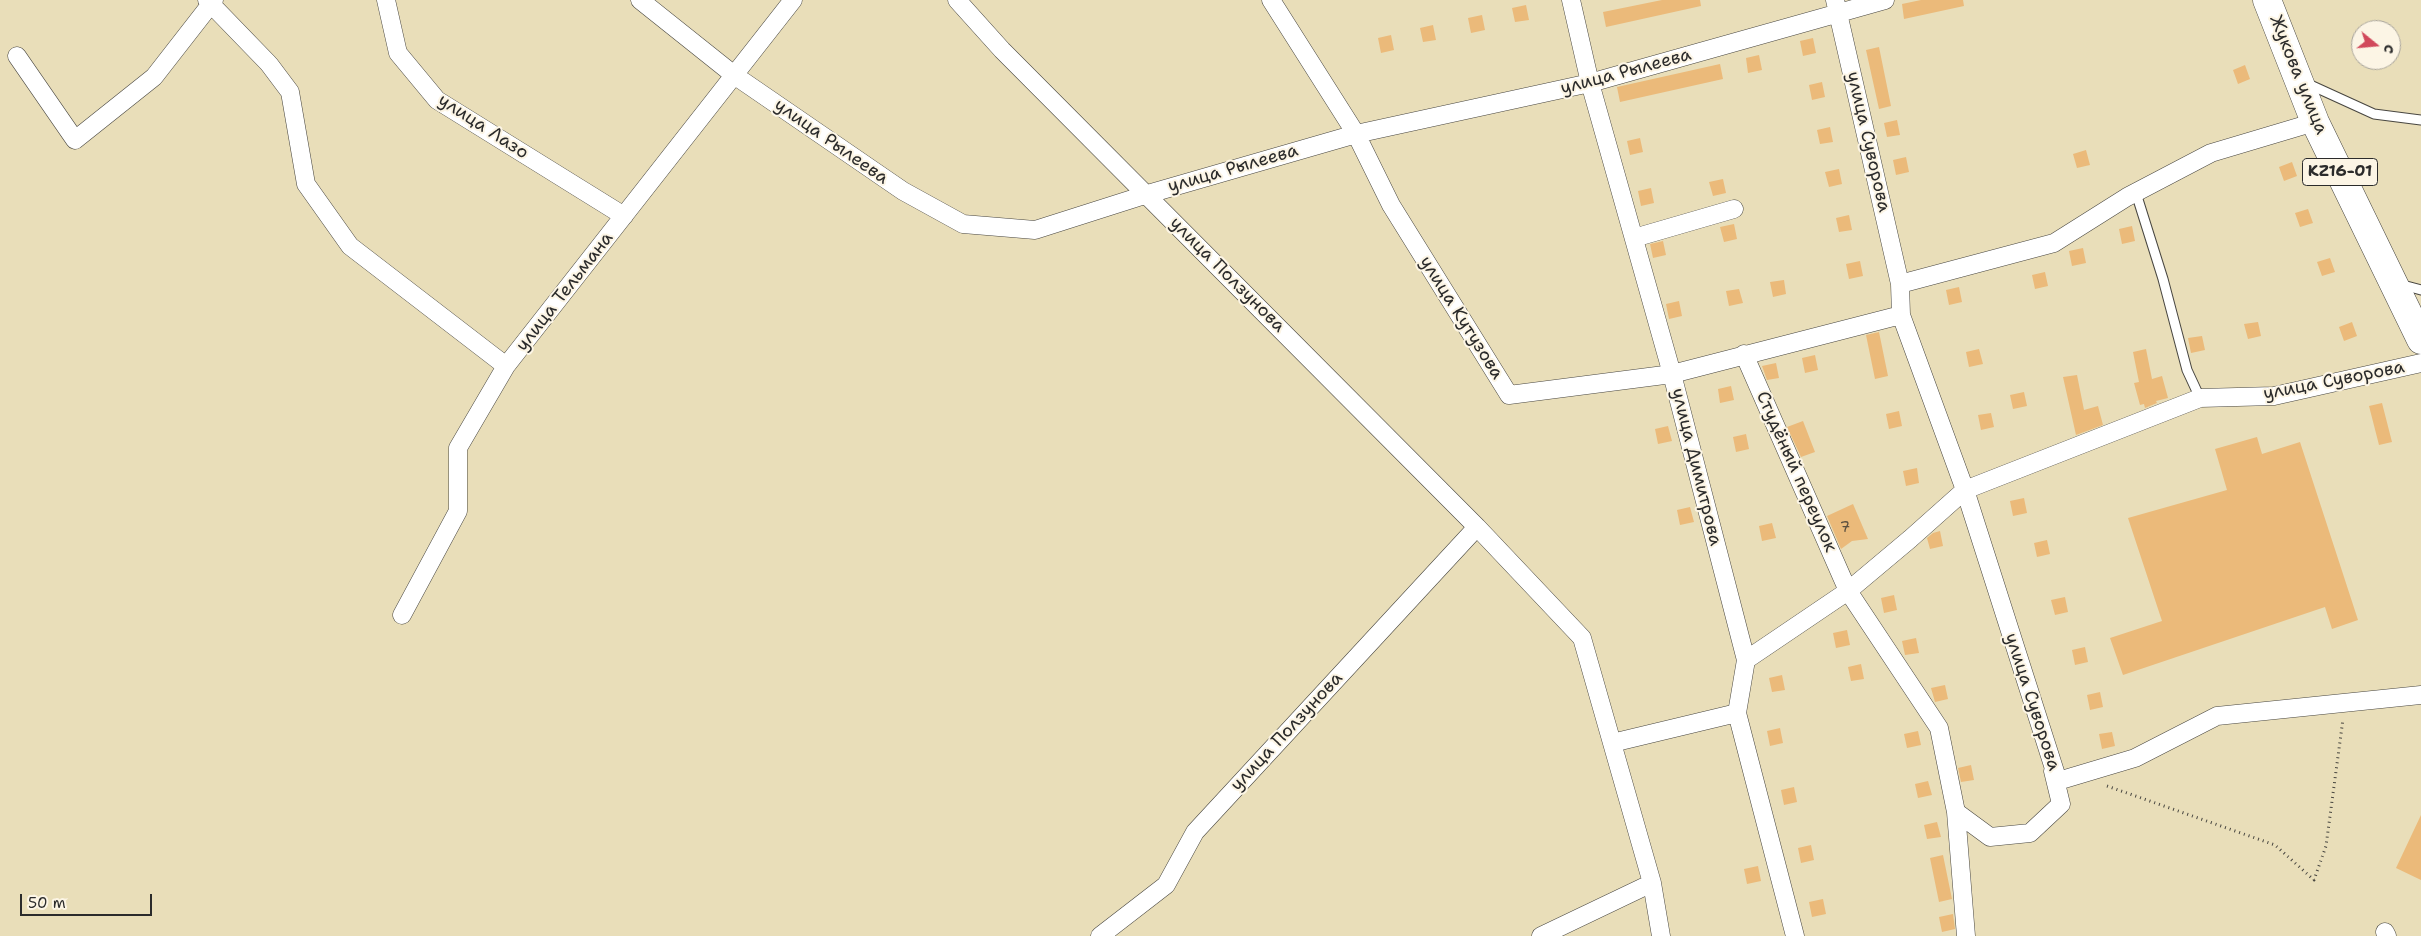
<!DOCTYPE html>
<meta charset="utf-8">
<style>
body{margin:0}
#map{position:relative;width:2421px;height:936px;overflow:hidden;background:#e9deb9;font-family:"Shantell Sans",sans-serif}
canvas{display:block}
.north{position:absolute;left:2351px;top:20px;width:50px;height:50px;box-sizing:border-box;background:#fcf5e5;border:1px solid #a8a49b;border-radius:50%;rotate:107deg;font-size:14px;font-weight:700;line-height:20px;text-align:center;color:#2b2b2b}
.north::after{content:'';display:block;margin:auto;width:18px;height:22px;background:#d1495b;clip-path:polygon(50% 0,100% 100%,50% 72%,0 100%)}
.scale{position:absolute;left:20px;top:894px;width:132px;height:22px;box-sizing:border-box;border:2px solid #2b2b2b;border-top:0;padding-left:6px;font-size:15px;line-height:18px;white-space:nowrap;color:#2b2b2b;-webkit-text-stroke:4px #fcf5e5;paint-order:stroke}
</style>
<div id="map">
<canvas width="2421" height="936"></canvas>
<div class="north">С</div>
<div class="scale">50 m</div>
</div>
<script>
const ctx = document.querySelector('canvas').getContext('2d');
ctx.lineJoin = 'round';
function fill(path, color) {
  ctx.fillStyle = color;
  ctx.fill(path, 'evenodd');
}
function trace(path, color, width, dash) {
  ctx.strokeStyle = color;
  ctx.lineWidth = width;
  ctx.lineCap = dash ? 'butt' : 'round';
  ctx.setLineDash(dash || []);
  ctx.stroke(path);
}
function write(font, color, halo, rows, align = 'center') {
  ctx.font = font + ' "Shantell Sans",sans-serif';
  ctx.lineWidth = 4;
  ctx.setLineDash([]);
  ctx.textBaseline = 'middle';
  ctx.strokeStyle = halo;
  ctx.fillStyle = color;
  for (const [text, x, y, turn = 0] of rows) {
    ctx.save();
    ctx.translate(x, y);
    ctx.rotate((+turn || 0) * Math.PI / 180);
    ctx.textAlign = isNaN(turn) ? turn : align;
    if (halo) ctx.strokeText(text, 0, 0);
    ctx.fillText(text, 0, 0);
    ctx.restore();
  }
}
fill(new Path2D(`
 M1662,0H1700L1701,6L1606,27L1603,12Z
 M1921,0H1963L1964,6L1904,19L1902,4Z
 M1526,5L1529,20L1515,22L1512,8Z
 M1482,15L1485,30L1471,33L1468,18Z
 M1433,25L1436,40L1423,42L1420,28Z
 M1391,35L1394,50L1381,53L1378,38Z
 M1813,38L1816,53L1803,56L1800,41Z
 M1879,47L1891,106L1879,109L1866,50Z
 M1759,55L1762,70L1748,73L1746,58Z
 M1720,64L1723,79L1620,102L1617,87Z
 M2245,65L2250,79L2238,84L2233,70Z
 M1822,82L1825,97L1812,100L1809,85Z
 M1897,120L1900,135L1887,137L1884,123Z
 M1830,127L1833,142L1820,144L1817,130Z
 M1640,138L1643,152L1630,155L1627,141Z
 M2086,150L2090,165L2077,168L2073,154Z
 M1906,157L1909,172L1896,175L1893,160Z
 M2292,162L2297,176L2284,181L2279,167Z
 M1839,169L1842,184L1829,187L1825,172Z
 M1723,179L1726,193L1713,196L1709,182Z
 M1651,188L1654,203L1641,206L1638,191Z
 M2308,209L2313,223L2300,227L2295,213Z
 M1849,215L1852,230L1839,232L1836,218Z
 M1734,224L1737,239L1724,242L1720,227Z
 M2132,226L2135,241L2122,244L2119,229Z
 M1663,241L1666,255L1653,258L1650,244Z
 M2083,248L2086,263L2072,266L2069,251Z
 M2330,258L2335,272L2322,276L2317,262Z
 M1860,261L1863,276L1849,279L1846,264Z
 M2045,272L2048,286L2035,289L2032,275Z
 M1784,280L1786,294L1773,297L1770,282Z
 M1959,287L1962,302L1949,305L1946,290Z
 M1739,289L1743,303L1729,306L1726,291Z
 M1679,301L1682,316L1669,319L1666,304Z
 M2258,322L2261,336L2248,339L2244,324Z
 M2352,322L2357,336L2344,341L2339,327Z
 M1879,332L1888,376L1875,379L1866,335Z
 M2202,336L2205,350L2191,353L2188,338Z
 M1979,349L1983,364L1969,367L1966,352Z
 M2146,349L2152,379L2162,376L2168,398L2156,401L2157,403L2145,408L2144,404L2140,405L2134,383L2139,382L2133,352Z
 M1815,355L1818,370L1805,373L1802,358Z
 M1776,363L1779,378L1767,380L1762,366Z
 M2077,375L2084,410L2098,406L2103,425L2076,435L2063,377Z
 M1731,386L1734,400L1720,403L1718,389Z
 M2024,392L2027,406L2013,409L2010,395Z
 M2382,403L2392,442L2379,445L2369,406Z
 M1899,411L1902,426L1889,429L1886,414Z
 M1991,413L1994,427L1981,430L1978,415Z
 M1803,421L1815,452L1801,457L1787,427Z
 M1668,426L1672,441L1658,444L1655,429Z
 M1746,434L1749,449L1736,452L1733,437Z
 M2257,437L2262,454L2300,442L2358,620L2332,629L2325,607L2123,675L2110,638L2162,621L2128,518L2227,490L2215,449Z
 M1917,468L1919,483L1906,486L1903,471Z
 M2024,498L2027,513L2013,516L2010,501Z
 M1853,504L1868,539L1852,541L1841,549L1827,516Z
 M1690,507L1694,522L1680,525L1677,510Z
 M1772,523L1776,538L1762,541L1759,526Z
 M1940,531L1943,546L1930,549L1927,538L1933,533Z
 M2047,540L2050,554L2037,557L2034,543Z
 M1894,595L1897,610L1884,613L1881,598Z
 M2065,597L2068,612L2055,615L2051,600Z
 M1847,630L1850,645L1836,648L1833,633Z
 M1916,638L1919,653L1905,655L1902,641Z
 M2085,647L2088,662L2075,665L2072,650Z
 M1861,664L1864,679L1851,681L1848,667Z
 M1782,675L1785,690L1772,692L1769,678Z
 M1945,685L1948,699L1935,702L1931,688Z
 M2100,692L2103,707L2090,710L2087,695Z
 M1780,728L1783,743L1770,746L1767,731Z
 M1918,731L1921,745L1907,748L1904,734Z
 M2112,732L2115,746L2102,749L2099,734Z
 M1971,765L1974,780L1961,782L1958,768Z
 M1928,781L1932,795L1918,798L1915,784Z
 M1794,787L1797,802L1784,805L1781,790Z
 M2421,815V880L2396,868Z
 M1937,822L1941,837L1927,839L1924,825Z
 M1811,845L1814,860L1801,863L1798,848Z
 M1943,855L1952,899L1939,902L1930,858Z
 M1758,866L1761,881L1747,884L1744,869Z
 M1823,899L1826,914L1812,917L1809,902Z
 M1953,914L1955,929L1942,932L1939,917Z`), '#ebba7a');
const lane = new Path2D(`
 M2306,83L2374,114L2421,120
 M2136,193L2163,279L2187,370L2200,398
 M2399,284L2421,290`);
const street = new Path2D(`
 M207,0L269,64L290,92L306,184L350,246L506,366
 M386,0L398,53L437,100L624,216
 M640,0L734,75L903,191L963,224L1035,230L1148,194L1356,134L1590,83L1885,0
 M957,0L1002,50L1477,527L1582,638L1652,883L1661,936
 M1271,0L1356,134L1391,205L1509,395L1672,374L1901,315
 M1571,0L1590,83L1672,374L1746,660L1737,713L1795,936
 M1835,0L1900,284L1901,315L1965,490L2058,781L2135,758L2217,716L2421,695
 M17,56L75,140L154,77L214,0
 M1634,238L1734,209
 M1900,284L2054,243L2127,197L2211,153L2315,122
 M1744,354L1848,591L1746,660
 M402,615L458,511V448L506,366L793,0
 M1612,743L1737,713
 M1956,812L1990,837L2030,833L2061,804L2053,771
 M2385,932L2387,936
 M1100,936L1166,885L1195,832L1477,527
 M1541,936L1652,883
 M1966,936L1956,812L1939,728L1848,591L1910,539L1965,490L2200,398L2274,396L2421,363`);
const primary = new Path2D(`
 M2267,0L2315,122L2421,340`);
trace(lane, '#484640', 11);
trace(street, '#484640', 19);
trace(primary, '#484640', 29);
trace(new Path2D(`
 M2107,786L2275,845L2314,880L2326,846L2343,719`), '#484640', 3, [1, 4]);
trace(lane, '#fff', 9);
trace(street, '#fff', 18);
trace(primary, '#fff', 28);
write('15px', '#5b4f3f', null, [
 ["7",1845,528]
]);
for (const [x, y, w] of [
 [2340,172,75]
]) {
  const box = new Path2D();
  box.roundRect(x - w / 2, y - 13.5, w, 27, 4);
  ctx.fillStyle = '#fcf5e5';
  ctx.fill(box);
  trace(box, '#2b2b2b', 1);
}
write('bold 16px', '#2b2b2b', null, [
 ["KZ16-01",2340,172]
]);
write('18px', '#2b2b2b', '#fcf5e5', [
 ["улица Рылеева",1626,72,-15],
 ["Жукова улица",2298,75,68],
 ["улица Лазо",483,127,33],
 ["улица Рылеева",831,142,35],
 ["улица Суворова",1868,142,77],
 ["улица Рылеева",1233,169,-16],
 ["улица Ползунова",1227,275,45],
 ["улица Тельмана",565,292,-52],
 ["улица Кутузова",1461,318,58],
 ["улица Суворова",2334,381,-11],
 ["улица Димитрова",1696,467,76],
 ["Студёный переулок",1796,472,66],
 ["улица Суворова",2032,702,72],
 ["улица Ползунова",1287,732,-47]
]);
</script>
